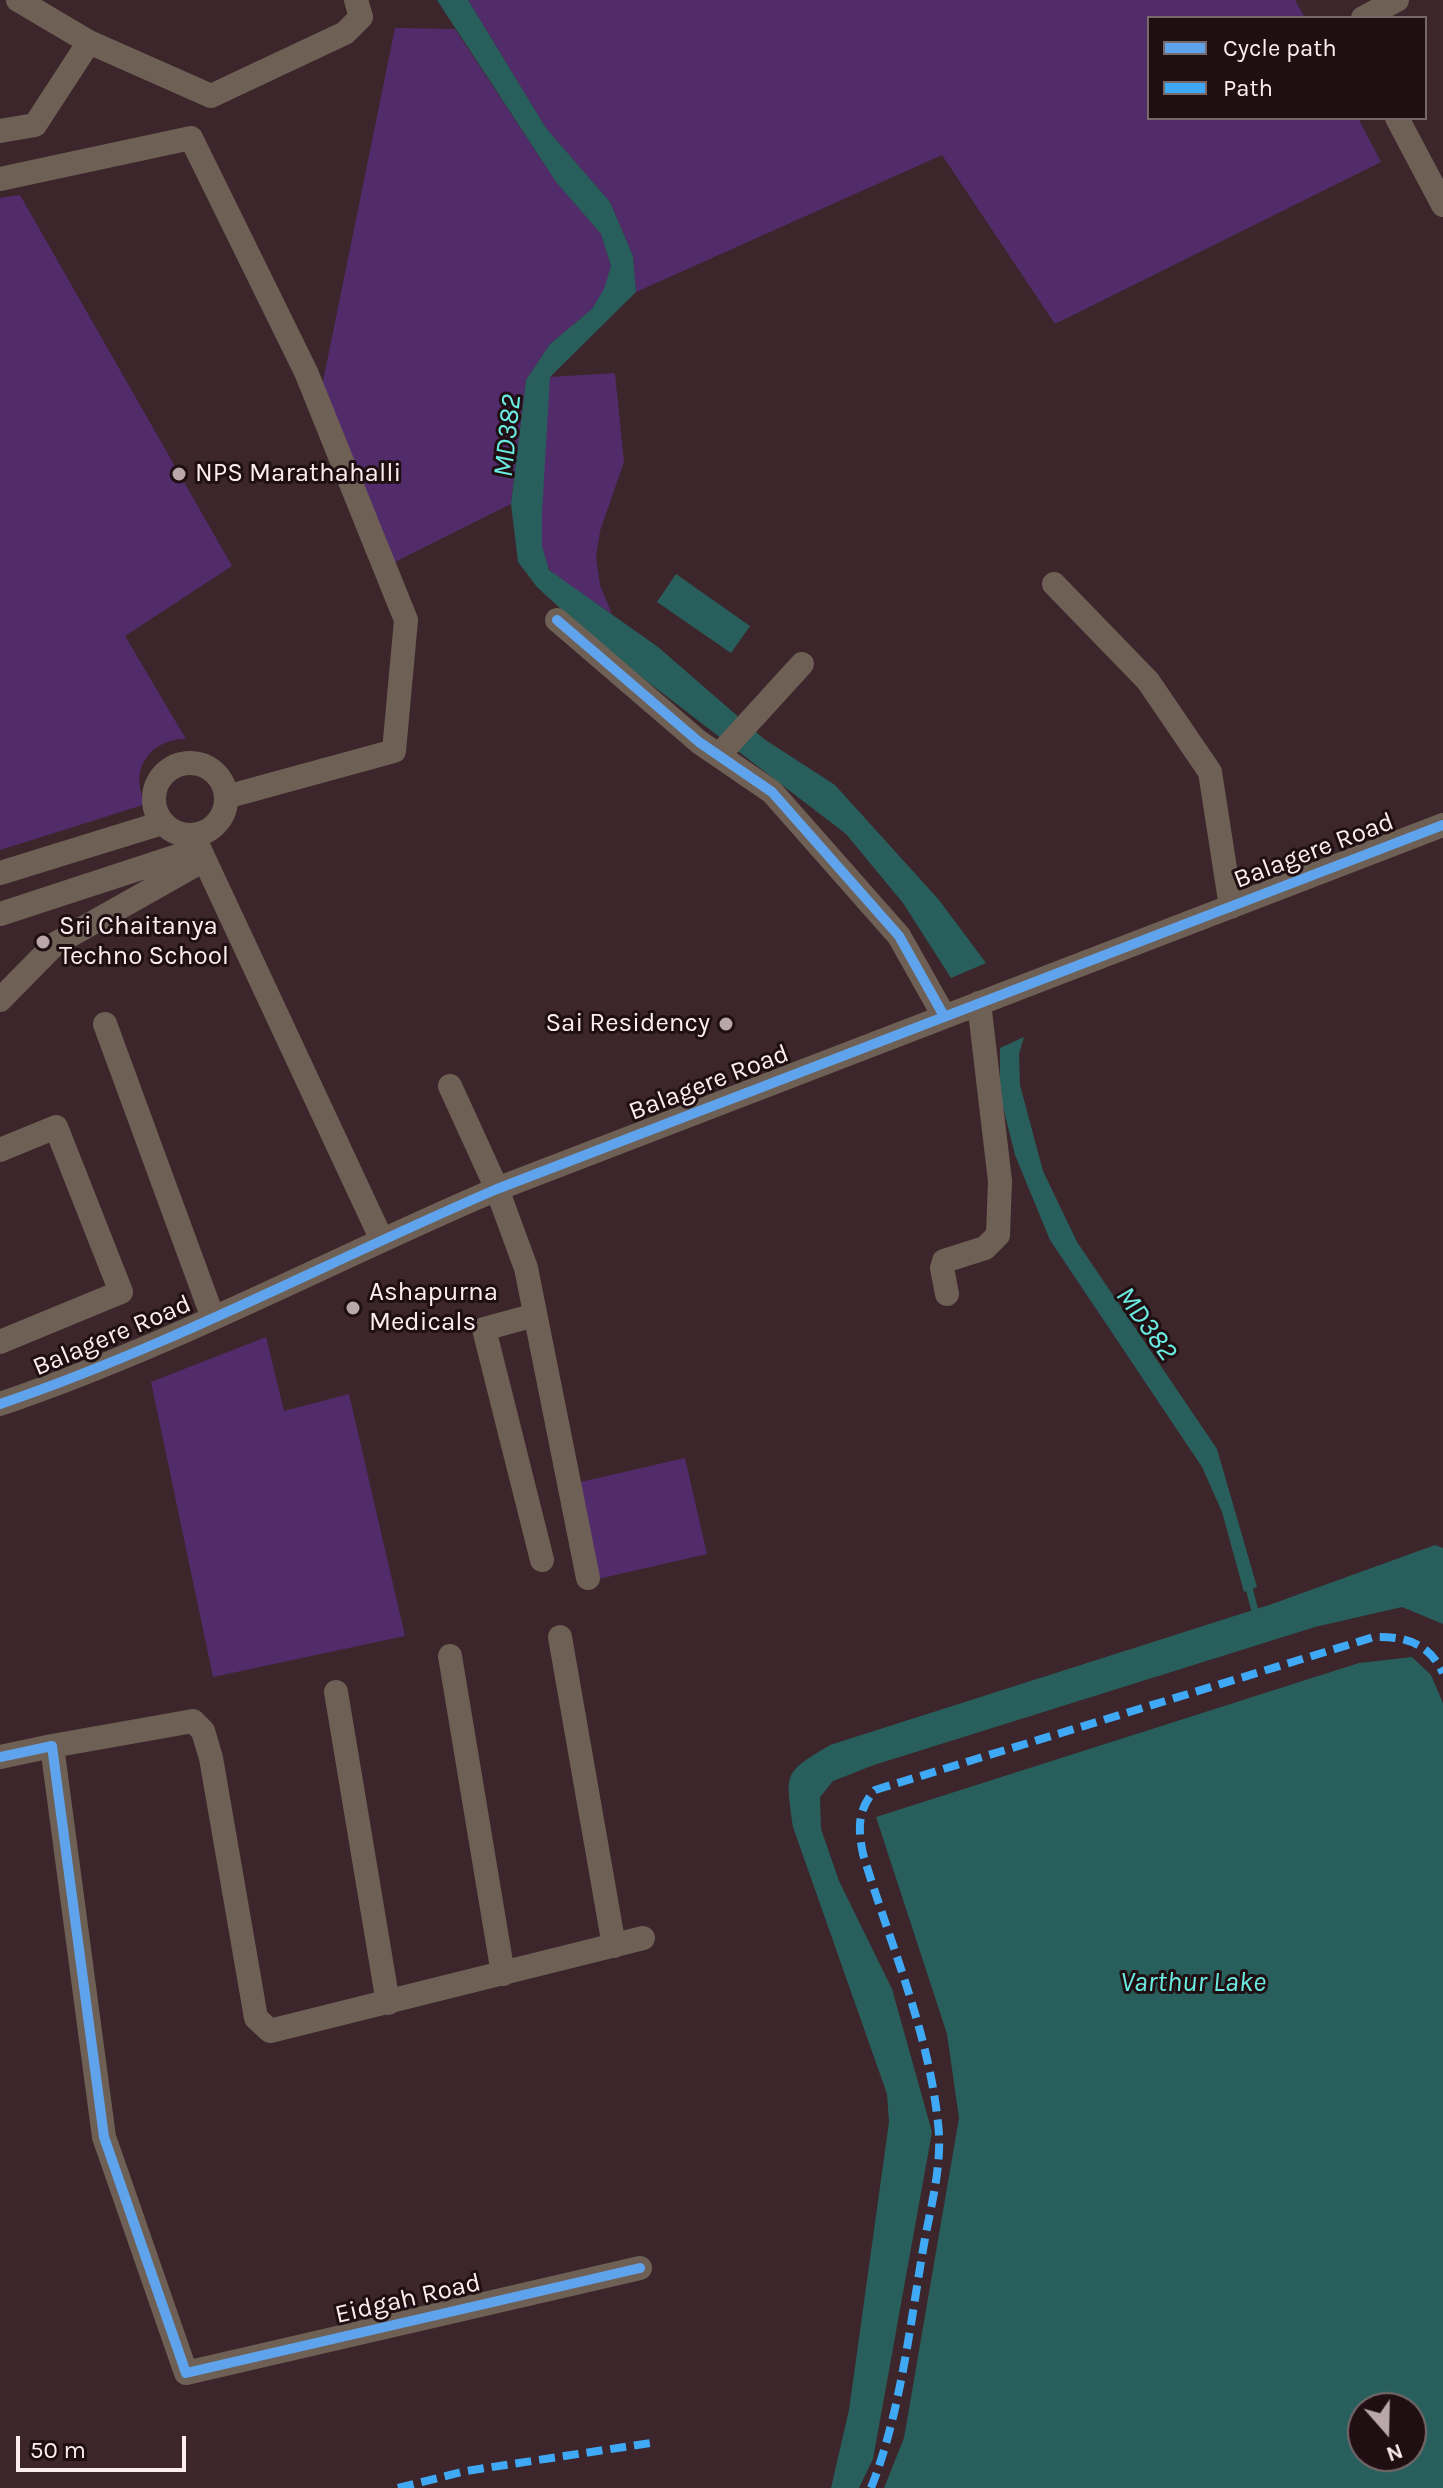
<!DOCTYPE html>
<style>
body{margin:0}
#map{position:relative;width:1443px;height:2488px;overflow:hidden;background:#3c262b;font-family:Karla,sans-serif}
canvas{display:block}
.legend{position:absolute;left:1147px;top:16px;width:280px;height:104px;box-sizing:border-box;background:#1f0f12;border:2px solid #78686a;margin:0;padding:10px 14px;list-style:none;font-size:24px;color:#fdedef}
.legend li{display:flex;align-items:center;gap:16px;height:40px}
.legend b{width:40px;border:2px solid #78686a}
.north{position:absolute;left:1347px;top:2392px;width:80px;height:80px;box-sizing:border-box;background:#1f0f12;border:2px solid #78686a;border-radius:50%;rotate:160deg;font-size:22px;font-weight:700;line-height:32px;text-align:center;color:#fdedef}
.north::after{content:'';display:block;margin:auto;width:28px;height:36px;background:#b9a7aa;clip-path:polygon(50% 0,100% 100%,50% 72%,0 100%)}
.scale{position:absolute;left:16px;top:2436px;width:170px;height:36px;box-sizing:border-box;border:4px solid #fdedef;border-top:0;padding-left:10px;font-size:24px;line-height:28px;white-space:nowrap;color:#fdedef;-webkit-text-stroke:6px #1f0f12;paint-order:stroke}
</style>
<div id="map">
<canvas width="1443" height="2488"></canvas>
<ul class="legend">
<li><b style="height:10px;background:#60a3ed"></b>Cycle path</li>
<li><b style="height:10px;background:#3fa9f5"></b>Path</li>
</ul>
<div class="north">N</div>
<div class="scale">50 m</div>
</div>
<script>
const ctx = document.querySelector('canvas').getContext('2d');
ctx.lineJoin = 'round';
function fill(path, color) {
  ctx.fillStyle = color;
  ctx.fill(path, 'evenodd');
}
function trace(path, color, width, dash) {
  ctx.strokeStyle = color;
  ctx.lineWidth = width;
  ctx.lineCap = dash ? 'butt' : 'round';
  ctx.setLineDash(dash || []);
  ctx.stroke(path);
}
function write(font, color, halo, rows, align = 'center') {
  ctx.font = font + ' Karla,sans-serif';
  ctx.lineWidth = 6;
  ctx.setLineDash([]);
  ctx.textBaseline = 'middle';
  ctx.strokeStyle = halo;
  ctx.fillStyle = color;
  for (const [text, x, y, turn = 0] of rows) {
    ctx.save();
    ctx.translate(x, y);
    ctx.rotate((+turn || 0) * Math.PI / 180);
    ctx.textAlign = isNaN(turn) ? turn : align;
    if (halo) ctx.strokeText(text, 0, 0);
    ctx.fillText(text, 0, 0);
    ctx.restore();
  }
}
fill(new Path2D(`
 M468,0H1295L1305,18H1149V118H1358L1381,162L1055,324L942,155L636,292L633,256L610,202L546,128Z
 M395,28L455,29L556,182L601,234L611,266L605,289L592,309L550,344L526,380L511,504L395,562L322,386Z
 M20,195L232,566L125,636L186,739C149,739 128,771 146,804L0,850V198Z
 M615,373L624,462L600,531L596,557L600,585L612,614C598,604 555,580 548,567C531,531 544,419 550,377Z
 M266,1337L284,1411L349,1394L405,1636L213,1677L151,1382Z
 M685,1458L707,1554L594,1580L572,1484Z`), '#522c6a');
fill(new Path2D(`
 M437,0H468L546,128L610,202L633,256L636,292L550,377L542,512V546L549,570L658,647L764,739L835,785L939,900L986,963L951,978L903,903L846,834L601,646L537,587L518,562L511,504L526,380L550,344L592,309L604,289L611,266L601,234L556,182Z
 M676,574L750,626L731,653L657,602Z
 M1024,1037L1019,1054L1020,1085L1043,1171L1077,1242L1217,1449L1257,1587L1244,1592L1222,1512L1202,1467L1050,1240L1015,1155L1000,1095V1048Z
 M1435,1545L1443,1548V1624L1402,1607L1315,1627L874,1765L833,1781L820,1797L821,1829L839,1881L892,1989L932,2132L873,2459L859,2488H831L849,2410L889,2122L887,2094L793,1827C786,1772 782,1774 830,1745L1272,1604Z
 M1412,1657L1431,1675L1443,1703V2488H884L904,2438L959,2118L947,2034L876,1817L1359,1663ZM1363,2408H1411V2456H1363Z`), '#285f5c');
trace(new Path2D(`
 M1248,1584L1256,1615`), '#285f5c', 7);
trace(new Path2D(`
 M18,0L89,42L211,96L345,33L361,17L356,0
 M1363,18L1397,0
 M1397,118L1443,205
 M0,131L35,125L89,42
 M0,179L191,138L306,372L406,620L394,751L226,797
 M1054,584L1148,681L1210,772L1231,907
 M557,620L699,742L772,792L899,936L944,1016
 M719,755L802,664
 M154 799a36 36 0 1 1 72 0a36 36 0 1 1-72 0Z
 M193,835L381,1238
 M0,873L162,823
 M0,914L199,849
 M0,1000L55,944L204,860
 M105,1024L213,1318
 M450,1086L497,1189L526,1268L588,1578
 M0,1150L56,1127L121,1292L0,1342
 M947,1294L942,1268L944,1261L985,1248L998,1235L1000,1181L979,1003
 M535,1315L484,1329L542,1560
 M0,1404C171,1346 331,1260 497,1189L1443,825
 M560,1637L614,1946
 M450,1656L503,1974
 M336,1692L388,2003
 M52,1746L193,1721L203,1731L211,1758L256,2018L270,2031L643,1938
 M0,1757L52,1746L104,2137L186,2373L640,2268`), '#6e6055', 24);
trace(new Path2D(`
 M398,2488L466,2471L657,2442
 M871,2488C901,2412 910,2324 924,2244C931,2205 943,2163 938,2123C928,2029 890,1944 863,1854C858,1829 857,1810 875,1790L1374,1637C1405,1636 1429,1643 1443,1673`), '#3fa9f5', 8, [16, 8]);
trace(new Path2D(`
 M557,620L699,742L772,792L899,936L944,1016
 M0,1404C171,1346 331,1260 497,1189L1443,825
 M0,1757L52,1746L104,2137L186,2373L640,2268`), '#60a3ed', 10);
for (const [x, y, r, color] of [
 [179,474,8,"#b9a7aa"],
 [43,942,8,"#b9a7aa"],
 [726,1024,8,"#b9a7aa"],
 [353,1308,8,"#b9a7aa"]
]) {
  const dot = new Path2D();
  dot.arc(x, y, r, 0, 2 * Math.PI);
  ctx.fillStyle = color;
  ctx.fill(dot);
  trace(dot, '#1f0f12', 3);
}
write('26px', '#fdedef', '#1f0f12', [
 ["NPS Marathahalli",195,474],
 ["Sri Chaitanya",59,927],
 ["Techno School",59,957],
 ["Sai Residency",710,1024,"right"],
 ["Ashapurna",369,1293],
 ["Medicals",369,1323]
], 'left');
write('26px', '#fdedef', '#1f0f12', [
 ["Balagere Road",1314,851,-21],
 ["Balagere Road",709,1083,-21],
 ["Balagere Road",112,1336,-23],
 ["Eidgah Road",408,2299,-13]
]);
write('italic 28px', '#6bebe1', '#1f0f12', [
 ["MD382",508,436,-84],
 ["MD382",1146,1324,54],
 ["Varthur Lake",1193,1983]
]);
</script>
